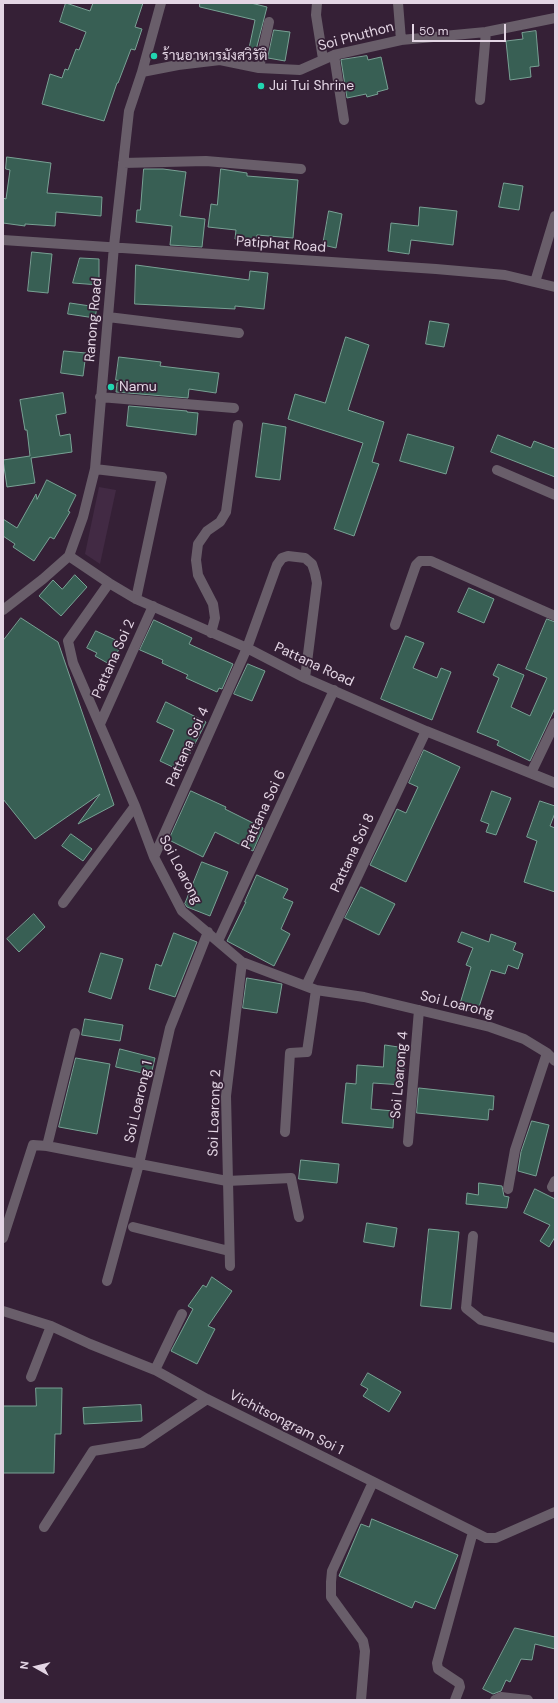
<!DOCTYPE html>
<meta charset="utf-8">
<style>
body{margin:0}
#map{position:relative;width:558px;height:1703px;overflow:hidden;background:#352036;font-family:"DM Sans",sans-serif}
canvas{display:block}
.frame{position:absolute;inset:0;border:4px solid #e3d5e4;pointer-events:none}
.north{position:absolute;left:16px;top:1647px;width:40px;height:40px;-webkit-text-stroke:3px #352036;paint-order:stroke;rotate:278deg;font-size:11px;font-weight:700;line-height:16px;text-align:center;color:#e3d5e4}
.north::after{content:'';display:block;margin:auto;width:14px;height:18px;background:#e3d5e4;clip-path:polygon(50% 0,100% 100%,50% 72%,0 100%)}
.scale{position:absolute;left:412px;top:24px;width:94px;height:18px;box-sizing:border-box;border:2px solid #e3d5e4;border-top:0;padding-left:5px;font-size:12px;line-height:14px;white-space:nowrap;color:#e3d5e4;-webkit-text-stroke:3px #352036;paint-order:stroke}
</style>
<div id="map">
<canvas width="558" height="1703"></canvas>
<div class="frame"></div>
<div class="north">N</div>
<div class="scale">50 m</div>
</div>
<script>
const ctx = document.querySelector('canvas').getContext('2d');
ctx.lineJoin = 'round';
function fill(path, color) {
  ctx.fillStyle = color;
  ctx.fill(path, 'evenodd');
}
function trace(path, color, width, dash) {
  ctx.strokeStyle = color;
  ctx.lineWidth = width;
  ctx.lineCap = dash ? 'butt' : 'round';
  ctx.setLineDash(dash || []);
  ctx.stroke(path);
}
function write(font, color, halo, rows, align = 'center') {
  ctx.font = font + ' "DM Sans",Sarabun,sans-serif';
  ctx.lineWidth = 3.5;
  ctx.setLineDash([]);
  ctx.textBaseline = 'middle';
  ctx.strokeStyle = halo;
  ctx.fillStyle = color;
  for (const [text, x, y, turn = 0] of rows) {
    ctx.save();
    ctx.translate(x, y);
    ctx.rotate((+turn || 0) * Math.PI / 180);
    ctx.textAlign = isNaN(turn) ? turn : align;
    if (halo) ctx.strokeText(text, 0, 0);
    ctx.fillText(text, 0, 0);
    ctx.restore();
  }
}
fill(new Path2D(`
 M99,487L116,490L100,564L85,554Z`), '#422a44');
const building = new Path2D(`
 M66,3L90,11L93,3H143L135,27L142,29L135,50L131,49L118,83H117L104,121L42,104L50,74L62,78L65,69L68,70L76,49L79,50L86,32L60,22Z
 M200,3H251L267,7L255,54L248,53L255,20L200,7Z
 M274,30L290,32L285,61L268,58Z
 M536,31L539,66L530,67L531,77L510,80L506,41L523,39L522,33Z
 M367,56L368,60L381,57L388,89L377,92L378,94L367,97L366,94L347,98L341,60Z
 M7,157L51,163L47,193L102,197L101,216L56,212L55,226L25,224V226L3,223V198L6,199L10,170L6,169Z
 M144,169H163L186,172L180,216L205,219L202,247L170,245L172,226L136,222L137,210H140Z
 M221,169L247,173V176L298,180L293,238L257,235L256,242L235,239L236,230L208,227L211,204L217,205Z
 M504,183L523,186L519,210L499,207Z
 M420,207L457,211L453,245L411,240L409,254L388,251L391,223L418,226Z
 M329,211L342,214L336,248L323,245Z
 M32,252L52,254L48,293L28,291Z
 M80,258L99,259V285L73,283Z
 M136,265L249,280L250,271L268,273L264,309L235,306V309L135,304Z
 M70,303L97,307L95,318L68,314Z
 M430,321L449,324L444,347L426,344Z
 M346,337L369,345L348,410L384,422L372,462L379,464L354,536L334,529L363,443L288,419L295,394L325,403Z
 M64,351L86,353L83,376L61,373Z
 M119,357L161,362L160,366L219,373L216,393L189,389L188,398L116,392L117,383L127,382L116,380Z
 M63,393L66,413L56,415L60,436L70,434L72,452L31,458L35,483L7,487L3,460L30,456L27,430H25L20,400Z
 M129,406L187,411V412L198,413L196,435L127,426Z
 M263,423L286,427L280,480L256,477Z
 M408,434L454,447L446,474L400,461Z
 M498,435L531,448L534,441L555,449V477L491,452Z
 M47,480L76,495L68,511L70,512L54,539L50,537L34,561L13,547L15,544L3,536V519L17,528L36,494L37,499Z
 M75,575L87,587L61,616L39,596L53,580L62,589Z
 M469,588L494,599L484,623L458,612Z
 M21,618L58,642L114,805L78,824L100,794L35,839L3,799V641Z
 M547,619L555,622V708L530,761L497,745L499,741L477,732L499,678L493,675L498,664L524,675L511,707L530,716L547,678L526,669Z
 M154,620L192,638L189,644L233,664L222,689L219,688L217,692L186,678L188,675L162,663L163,660L140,650Z
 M96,631L122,643L111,665L95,656L97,653L87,648Z
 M406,636L424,643L413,668L437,678L441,668L451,672L432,720L381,699Z
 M248,664L265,671L252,701L234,694Z
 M166,702L206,722L181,771L160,761L174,730L157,722Z
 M424,750L460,767L406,882L370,865L397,809L406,813L418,787L409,783Z
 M191,791L226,807L225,809L263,828L253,851L215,832L203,857L169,840Z
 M492,791L511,798L496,835L486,832L489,824L481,821Z
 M540,801L555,806V813L550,826L555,828V892L524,882L537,841L527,837Z
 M71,834L92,849L83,861L62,846Z
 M202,862L228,872L210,916L187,907L185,904Z
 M257,875L288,889L283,898L293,902L281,929L290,934L274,966L227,941L246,902H245Z
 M361,887L395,904L379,935L345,918Z
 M34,914L45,927L19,952L7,939Z
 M462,932L489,942L491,934L516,943L513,950L523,954L518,969L508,965L505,974L491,970L477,1013L459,1007L471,967L466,965L473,948L458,942Z
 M174,933L197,942L175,997L149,989L156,964L161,966Z
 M101,953L123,959L111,999L89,992Z
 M247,978L282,984L277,1013L243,1008Z
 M85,1019L123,1025L120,1041L82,1035Z
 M385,1045L405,1048L403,1069H405L403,1085L373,1083L371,1109L394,1111L393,1128L342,1123L346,1083L356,1084L357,1065L383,1067Z
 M120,1049L155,1058L151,1075L116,1067Z
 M76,1058L110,1064L97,1134L59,1127Z
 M419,1088L494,1096L493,1110L489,1109L488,1120L417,1113Z
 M532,1121L549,1125L536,1176L518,1171L521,1152Z
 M301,1160L339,1164L337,1183L299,1179Z
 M479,1183L502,1186L504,1196L509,1197L507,1208L466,1204L467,1193L478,1195Z
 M535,1189L555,1199V1237L549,1247L540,1241L550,1225L524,1213Z
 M367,1223L397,1228L394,1247L364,1242Z
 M429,1229L459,1232L451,1309L421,1306Z
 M212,1277L232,1291L208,1326L215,1329L197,1364L171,1351L193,1309L188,1306L203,1285L206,1287Z
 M368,1373L401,1392L389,1412L363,1396L368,1389L361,1385Z
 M36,1388H62L61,1434H55L54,1473H3V1406H36Z
 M141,1405L142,1421L84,1424L83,1408Z
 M372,1519L458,1555L435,1609L415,1601L412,1608L339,1576L361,1524L369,1527Z
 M515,1628L555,1637V1649L535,1644L532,1660L521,1659L510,1682L506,1680L501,1691L493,1694L483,1689Z`);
fill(building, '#385f54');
trace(building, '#78a194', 1);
trace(new Path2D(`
 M317,3L316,15L323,59
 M398,3L401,40
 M334,55L344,120
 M259,68L269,22
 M142,72L178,65L220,60L259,68L300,70L334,55L401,40L486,32L555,18
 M480,100L486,32
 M123,163L206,161L301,169
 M3,240L436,269L505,275L555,287
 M535,282L555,216
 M108,317L239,333
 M100,397L234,408
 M95,469L162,477L136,599
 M497,470L555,495
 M69,556L109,583L136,599L247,648L305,678L426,731L555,783
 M109,583L68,641L73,663L135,806L154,857L182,911L242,962L316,990L364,997L490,1027L524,1039L547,1053L555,1061
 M3,610L43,579L69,556L83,517L95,469L114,246L129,111L142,72L161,3
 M395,625L416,565L420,561H431L555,616
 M211,633L215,618L213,604L198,575L196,560L198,544L207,531L220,522L226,512L238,425
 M100,724L153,606
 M531,773L555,723
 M154,857L247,648L277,565L282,558L288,556L305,558L312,564L315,573L317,583L305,678
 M63,903L135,806
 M218,941L334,690
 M306,986L426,731
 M285,1132L290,1053L307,1052L316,990
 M408,1142L419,1010
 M47,1146L75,1033
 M552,1187L555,1181
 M508,1189L515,1150L547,1053
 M133,1227L229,1251
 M473,1236L466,1308L481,1320L555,1338
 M3,1238L33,1145L47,1146L227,1181L291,1178L299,1217
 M230,1266L226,1096L242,962
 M107,1281L139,1164L170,1028L208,932
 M3,1311L51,1326L90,1344L155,1370L207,1399L486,1538H496L555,1512
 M155,1370L182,1314
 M31,1377L51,1326
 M44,1527L93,1451L142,1443L207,1399
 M361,1700L365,1651L363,1641L331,1597V1582L332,1571L373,1482
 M455,1700L460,1687L459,1683L438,1669L437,1663L473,1532
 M495,1700L501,1697L528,1700`), '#695e6a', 10);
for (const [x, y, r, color] of [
 [154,56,4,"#21d5b0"],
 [261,86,4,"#21d5b0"],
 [111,387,4,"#21d5b0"]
]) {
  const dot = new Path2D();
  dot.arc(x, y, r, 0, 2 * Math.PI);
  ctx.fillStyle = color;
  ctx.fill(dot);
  trace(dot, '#352036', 1.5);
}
write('14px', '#e3d5e4', '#352036', [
 ["Soi Phuthon",356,37,-15],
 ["Patiphat Road",281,245,4],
 ["Ranong Road",94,320,-85],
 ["Pattana Soi 2",114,659,-66],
 ["Pattana Road",314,665,25],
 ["Pattana Soi 4",188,747,-66],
 ["Pattana Soi 6",264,810,-65],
 ["Pattana Soi 8",353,853,-65],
 ["Soi Loarong",180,870,62],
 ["Soi Loarong",457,1005,14],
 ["Soi Loarong 4",400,1075,-85],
 ["Soi Loarong 1",139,1102,-77],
 ["Soi Loarong 2",215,1113,-88],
 ["Vichitsongram Soi 1",286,1423,27]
]);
write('14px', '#e3d5e4', '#352036', [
 ["ร้านอาหารมังสวิรัติ",162,56],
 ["Jui Tui Shrine",269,86],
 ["Namu",119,387]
], 'left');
</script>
